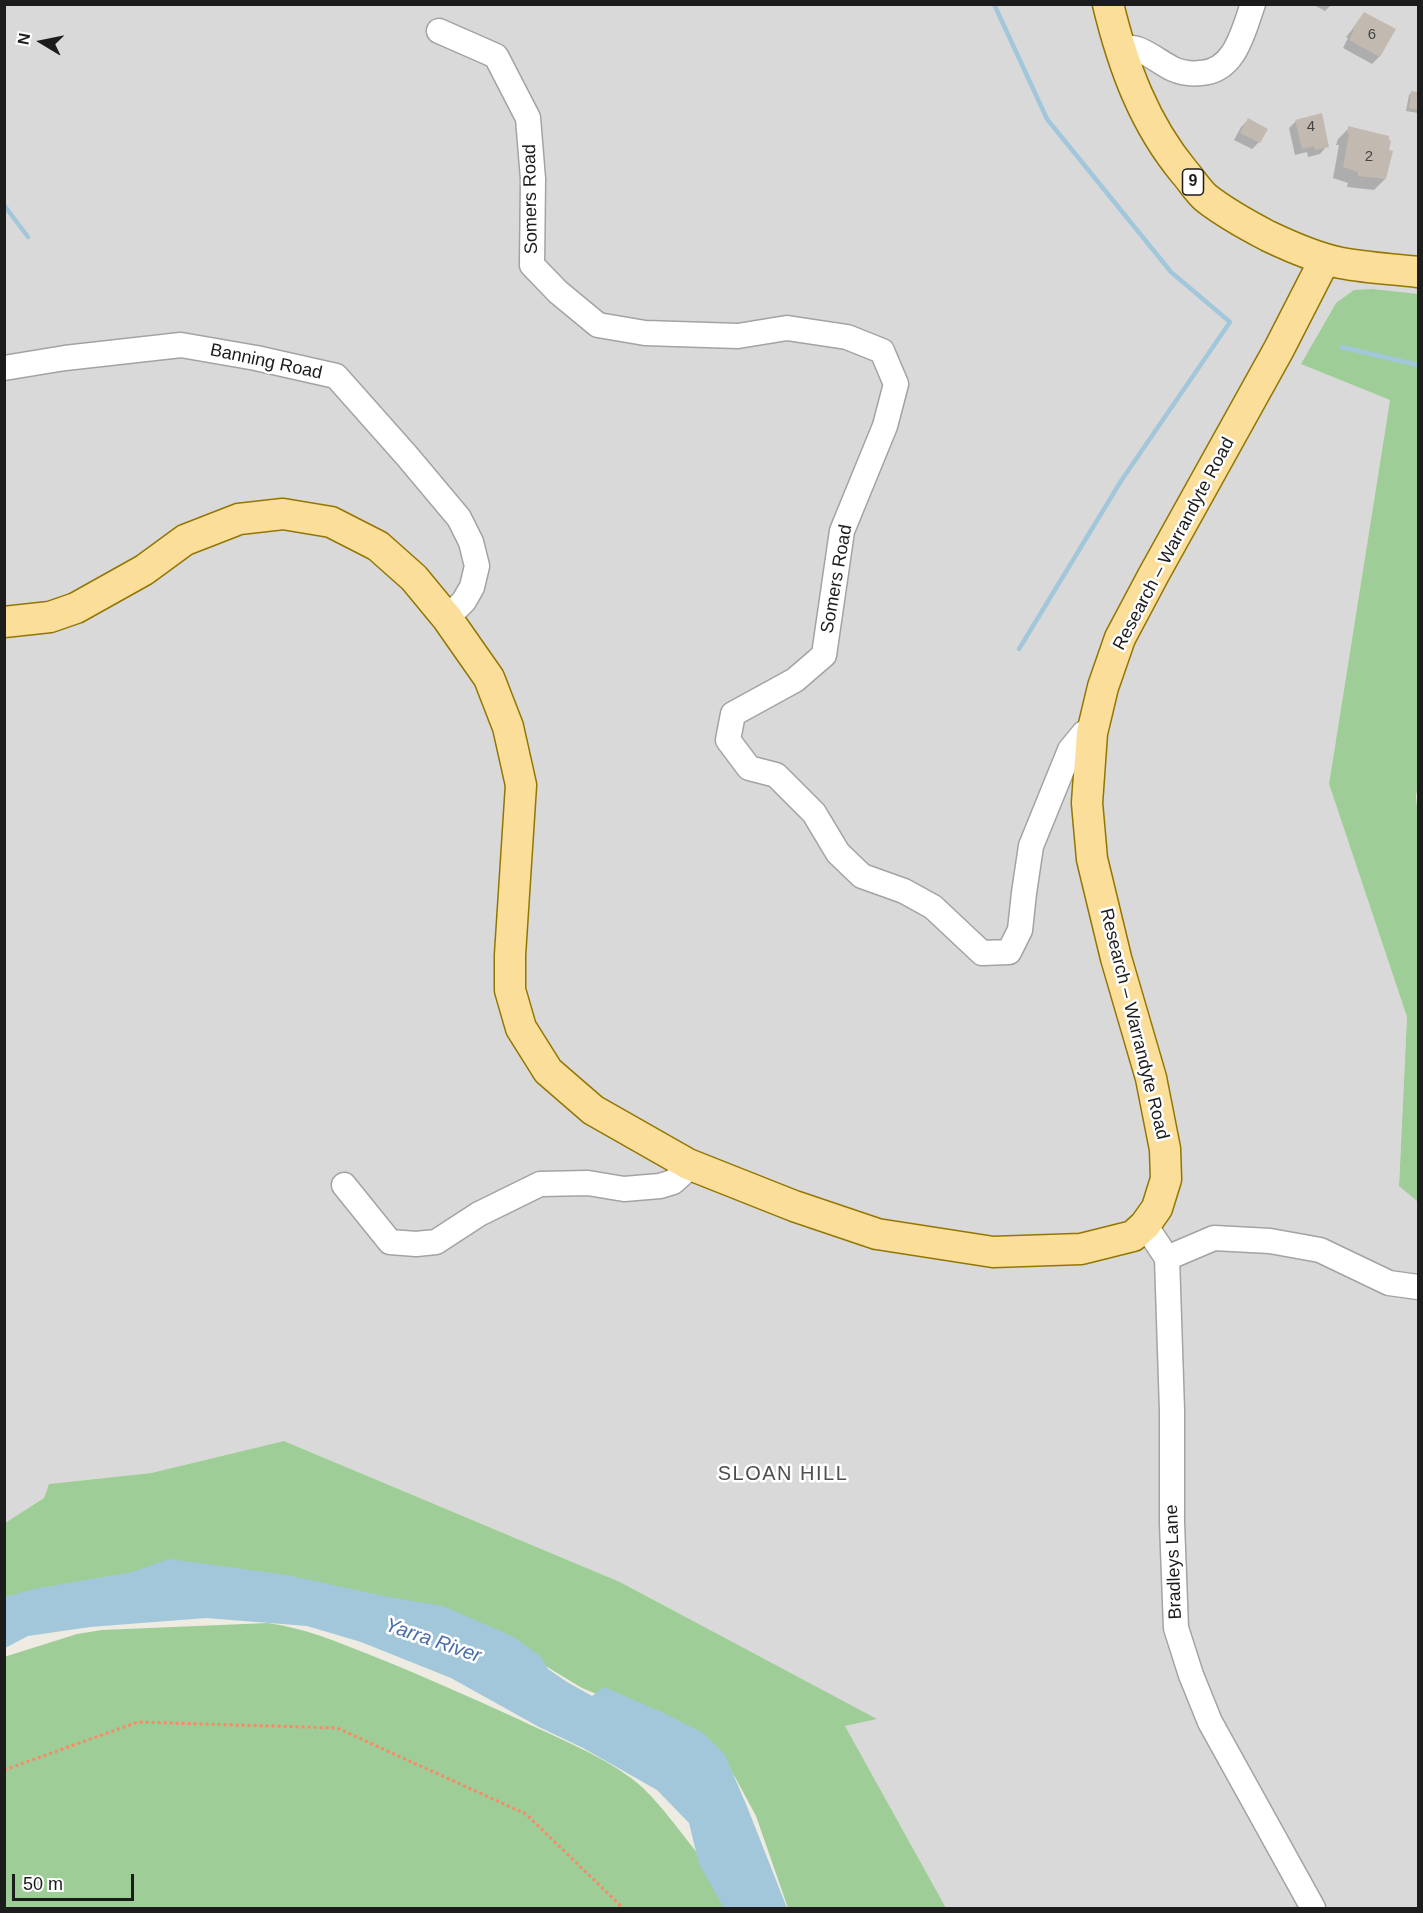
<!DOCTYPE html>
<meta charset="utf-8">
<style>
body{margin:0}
#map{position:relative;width:1423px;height:1913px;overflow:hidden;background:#edebe2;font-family:Helvetica,sans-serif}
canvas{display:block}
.frame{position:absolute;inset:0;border:6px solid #1c1c1c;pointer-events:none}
.north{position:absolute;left:12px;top:12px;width:60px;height:60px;-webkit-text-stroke:4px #fff;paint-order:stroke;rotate:280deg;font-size:16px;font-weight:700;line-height:24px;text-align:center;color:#1c1c1c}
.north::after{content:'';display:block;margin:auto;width:21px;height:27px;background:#1c1c1c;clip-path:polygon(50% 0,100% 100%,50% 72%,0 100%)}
.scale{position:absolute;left:12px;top:1874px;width:122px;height:27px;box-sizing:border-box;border:3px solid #1c1c1c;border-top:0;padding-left:8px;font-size:18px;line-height:21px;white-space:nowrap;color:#1c1c1c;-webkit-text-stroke:4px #fff;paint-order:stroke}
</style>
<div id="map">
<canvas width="1423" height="1913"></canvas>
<div class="frame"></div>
<div class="north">N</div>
<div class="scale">50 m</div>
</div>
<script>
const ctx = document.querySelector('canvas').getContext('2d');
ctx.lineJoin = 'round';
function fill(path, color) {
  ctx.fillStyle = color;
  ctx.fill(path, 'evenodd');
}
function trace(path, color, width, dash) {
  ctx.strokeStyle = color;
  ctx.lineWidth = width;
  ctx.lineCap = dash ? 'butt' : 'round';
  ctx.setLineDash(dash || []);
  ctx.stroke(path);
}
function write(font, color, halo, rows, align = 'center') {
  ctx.font = font + ' Helvetica,sans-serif';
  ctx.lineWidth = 5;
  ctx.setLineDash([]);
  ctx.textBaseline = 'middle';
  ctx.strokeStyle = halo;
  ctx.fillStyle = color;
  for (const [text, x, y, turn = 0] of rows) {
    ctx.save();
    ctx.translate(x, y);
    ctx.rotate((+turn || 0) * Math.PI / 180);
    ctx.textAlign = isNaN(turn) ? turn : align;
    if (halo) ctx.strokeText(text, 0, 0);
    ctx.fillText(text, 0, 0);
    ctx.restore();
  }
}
fill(new Path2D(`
 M5,5H1418V294H1401L1336,303L1316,337L1390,400L1329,784L1407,1017L1399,1185L1418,1202V1908H946L844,1725L876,1719L620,1582L284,1441L151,1473L49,1484L44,1498L5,1523Z`), '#dad9d9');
fill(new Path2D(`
 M1372,289L1418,294V783L1416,797L1418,815V1202L1399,1186L1407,1017L1329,784L1390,400L1301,364L1336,303L1354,290Z
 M284,1441L620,1582L877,1719L845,1726L946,1908H788L756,1816L735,1777L710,1741L582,1688L544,1665L497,1631L5,1606V1523L44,1498L49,1484L151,1473Z
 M268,1623C304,1628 335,1641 368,1654C418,1674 468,1696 518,1719C555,1737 597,1753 631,1778C650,1792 665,1812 680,1831C700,1856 718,1881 735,1908H5L4,1657L77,1634L102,1630Z`), '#9fcd97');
fill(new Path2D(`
 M169,1559L287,1575L383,1596L443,1606L514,1637L541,1657L548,1669L567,1682L592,1696L604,1687L666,1714L703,1733L725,1755L748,1809L787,1908H724L699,1864L689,1823L657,1790L583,1748L539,1727L451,1678L361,1642L307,1626L206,1618L90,1627L28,1636L5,1648V1597L34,1589L132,1572Z`), '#a2c7db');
fill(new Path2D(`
 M1316,4H1332L1325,11L1316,6Z
 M1365,14L1394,30L1379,57L1372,64L1343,48L1348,38L1346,37Z
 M1412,92L1418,93V113L1406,111L1409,95Z
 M1248,120L1259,142L1252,149L1234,140L1241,127Z
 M1296,121L1327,146L1320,154L1308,157L1307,152L1295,155L1289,128Z
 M1349,128L1385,179L1374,190L1347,187L1348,183L1333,178L1339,145H1336L1338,139Z`), '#0003');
trace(new Path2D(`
 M994,4L1047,119L1171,272L1230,322L1121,481L1019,649
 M4,205L28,237
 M1341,347L1418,365`), '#a2c7db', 4.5);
fill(new Path2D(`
 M1364,12L1396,29L1380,57L1349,40L1354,30L1352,29Z
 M1411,91L1418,92V110L1409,108Z
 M1322,113L1329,147L1315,150L1314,146L1302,149L1295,120Z
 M1248,118L1268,129L1260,143L1240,133Z
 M1348,126L1389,136V140H1391L1389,150L1393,151L1386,179L1358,176V172L1343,167L1349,134H1347Z`), '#c2bab1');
const minor = new Path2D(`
 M439,31L496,56L528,118L533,179L532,265L558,292L598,325L645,333L738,336L787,328L847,337L882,351L896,384L885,426L842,531L824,655L795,680L733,714L728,740L749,768L776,775L814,813L838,853L862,876L904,891L933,907L982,953L1009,952L1020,930L1024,893L1031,846L1070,750L1084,733H1092
 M1118,47C1124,48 1131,47 1137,49C1149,53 1161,63 1173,69C1182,73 1192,74 1201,73C1235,71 1243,32 1253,4
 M4,368L65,358L181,345L256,358L336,376L407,456L459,518L471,542L477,566L472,587L464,601L447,618
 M344,1185L390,1242L416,1244L436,1242L479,1214L540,1184L588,1183L624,1189L660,1186L673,1182L682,1174L688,1164
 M1145,1225L1167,1258L1172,1411V1523L1176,1628L1191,1675L1210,1722L1313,1908
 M1167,1258L1214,1238L1270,1241L1320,1250L1389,1283L1418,1287`);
const major = new Path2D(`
 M1108,4C1123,66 1144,124 1185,173C1192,181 1198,191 1206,198C1225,213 1247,225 1268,236C1291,247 1316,258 1341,263C1367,268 1393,269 1418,272
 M4,622L50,617L76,608L144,570L185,540L239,519L283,514L331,522L378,546L414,578L447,618L489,678L508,727L521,785L510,955V990L521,1028L548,1071L593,1110L688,1164L794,1206L877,1234L993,1252L1081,1249L1133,1236L1145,1225L1157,1208L1166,1179L1165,1149L1151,1078L1116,958L1092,859L1087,803L1092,733L1103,687L1120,638L1154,574L1279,349L1325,259`);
trace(minor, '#a3a3a3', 27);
trace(major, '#937602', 33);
trace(new Path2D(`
 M4,1770L138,1722L337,1728L526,1814L623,1908`), '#f88a68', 3, [3, 3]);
trace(minor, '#fff', 24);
trace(major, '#fbde9a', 30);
write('15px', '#464441', null, [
 ["6",1372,35],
 ["4",1311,127],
 ["2",1369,157]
]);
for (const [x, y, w] of [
 [1193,182,21]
]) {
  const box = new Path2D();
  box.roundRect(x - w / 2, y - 13, w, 26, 4.5);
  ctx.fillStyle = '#fff';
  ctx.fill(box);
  trace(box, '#1c1c1c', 1.5);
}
write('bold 16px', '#1c1c1c', null, [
 ["9",1193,182]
]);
write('18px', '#1c1c1c', '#fff', [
 ["Somers Road",531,199,-91],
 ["Banning Road",266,362,12],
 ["Research – Warrandyte Road",1174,544,-62],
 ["Somers Road",837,579,-80],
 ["Research – Warrandyte Road",1134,1024,76],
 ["Bradleys Lane",1174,1562,-92]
]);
ctx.letterSpacing = '1.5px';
write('20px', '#4f4f4f', '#fff', [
 ["SLOAN HILL",783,1474]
]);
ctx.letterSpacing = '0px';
write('italic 20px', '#4a6daa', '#fff', [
 ["Yarra River",433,1641,19]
]);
</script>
